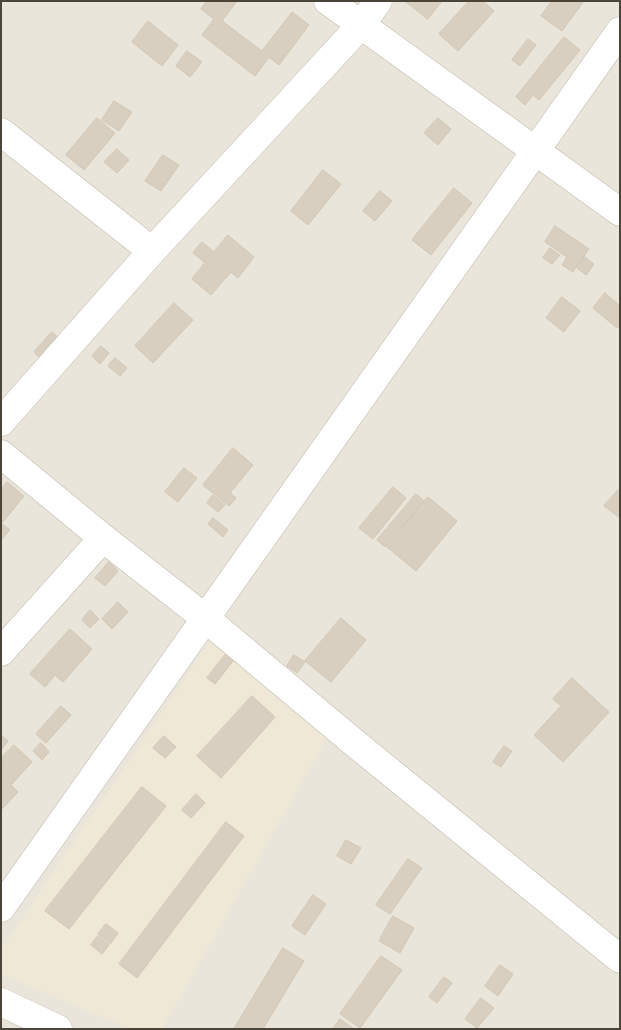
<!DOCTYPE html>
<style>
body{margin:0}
#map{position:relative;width:621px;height:1030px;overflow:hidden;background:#f6f3ec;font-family:Raleway,sans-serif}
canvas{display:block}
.frame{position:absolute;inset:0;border:2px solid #4b4439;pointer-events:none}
</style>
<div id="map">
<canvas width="621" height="1030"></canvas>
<div class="frame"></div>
</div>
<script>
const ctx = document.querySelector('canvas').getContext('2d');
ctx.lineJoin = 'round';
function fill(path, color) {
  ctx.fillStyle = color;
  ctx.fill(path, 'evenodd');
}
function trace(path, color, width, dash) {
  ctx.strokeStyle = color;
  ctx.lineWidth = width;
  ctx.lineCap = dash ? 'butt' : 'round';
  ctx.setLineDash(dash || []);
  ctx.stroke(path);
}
fill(new Path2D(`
 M1,1H620V1029H1Z`), '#eae5da');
fill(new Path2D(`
 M210,641L328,736L162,1029H130L1,974V950Z`), '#efe8d6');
const building = new Path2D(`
 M207,1H237L222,21L262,51L292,12L309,25L279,65L269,57L255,76L202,35L214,19L201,9Z
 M405,1H442L428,19Z
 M469,1H483L494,11L458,51L439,34Z
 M552,1H584L562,31L541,16Z
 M148,21L178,45L162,66L132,42Z
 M564,37L580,50L539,100L533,95L525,105L516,97Z
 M528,39L536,45L520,66L512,60Z
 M187,51L202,62L190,77L176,66Z
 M114,101L132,112L119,131L102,120Z
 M97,118L115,133L84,170L66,155Z
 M438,118L451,129L438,145L424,133Z
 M117,149L129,160L117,173L104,162Z
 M163,155L179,165L161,191L145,181Z
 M323,170L341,184L308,225L291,211Z
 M454,188L472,203L431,255L412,240Z
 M380,191L392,201L375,221L363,211Z
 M555,226L589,249L573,272L562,265L567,257L545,242Z
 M228,235L254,257L238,278L231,272L211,295L192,279Z
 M202,242L213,251L204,262L193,253Z
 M550,248L560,255L552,264L543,258Z
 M585,257L594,264L586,275L577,268Z
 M605,293L620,306V325L617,328L593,308Z
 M562,297L580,311L564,332L546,318Z
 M174,303L193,320L153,363L135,346Z
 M52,332L60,339L41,359L34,352Z
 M101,346L109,353L100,364L92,356Z
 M115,358L127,368L120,376L108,366Z
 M233,448L253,465L230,493L236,498L229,506L203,485Z
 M184,468L197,478L178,502L165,492Z
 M7,482L24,496L3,522L1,520V490Z
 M393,487L406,498L373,539L359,528Z
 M620,488V518L604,506Z
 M416,494L424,501L385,547L377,540Z
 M213,495L225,505L218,512L207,503Z
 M428,497L457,521L416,571L387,547Z
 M213,518L228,530L223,537L208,524Z
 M1,523L10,530L1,540Z
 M109,562L118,571L105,586L95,578Z
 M118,602L128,612L112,629L102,619Z
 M90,610L99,619L90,628L82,620Z
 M341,618L366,640L331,682L305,661Z
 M70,629L92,649L63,682L55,675L45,687L30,674Z
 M225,655L233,661L215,684L207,678Z
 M294,655L305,662L297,673L287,666Z
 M572,678L609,712L563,762L534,735L561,706L553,699Z
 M252,696L275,717L221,778L197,756Z
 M61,706L71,715L46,743L36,734Z
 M1,735L8,741L1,750Z
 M164,736L176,747L165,758L153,748Z
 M41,743L49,752L42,760L33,751Z
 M14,745L32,762L11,785L18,792L1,810V770L3,768L1,758Z
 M504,746L512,751L501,767L493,762Z
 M142,787L166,806L69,929L45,911Z
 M196,794L205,803L191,818L182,810Z
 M226,822L244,836L137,978L119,964Z
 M346,840L361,848L351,864L337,856Z
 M408,859L422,868L390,914L376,905Z
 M313,895L326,904L305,935L292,926Z
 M393,916L414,928L400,953L379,941Z
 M106,924L118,933L110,944L98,934Z
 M98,936L109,945L102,954L91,945Z
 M283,948L304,961L263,1029H234Z
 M381,956L402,970L360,1028L340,1014Z
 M500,965L513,974L498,996L485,986Z
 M444,977L452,983L437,1003L429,997Z
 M481,998L494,1008L477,1028L465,1019Z
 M340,1019L354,1029H333Z`);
fill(building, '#d8cfc1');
trace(building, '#d3c7b4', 1);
const minor = new Path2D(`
 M328,1L620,212
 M1,132L152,251
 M1,422L152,251L362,24L378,1
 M1,454L103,538L205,618L357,745L620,959
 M1,652L103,538
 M1,908L620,31
 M1,1002L58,1029`);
trace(minor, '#c2bbae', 29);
trace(minor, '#fff', 28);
</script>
